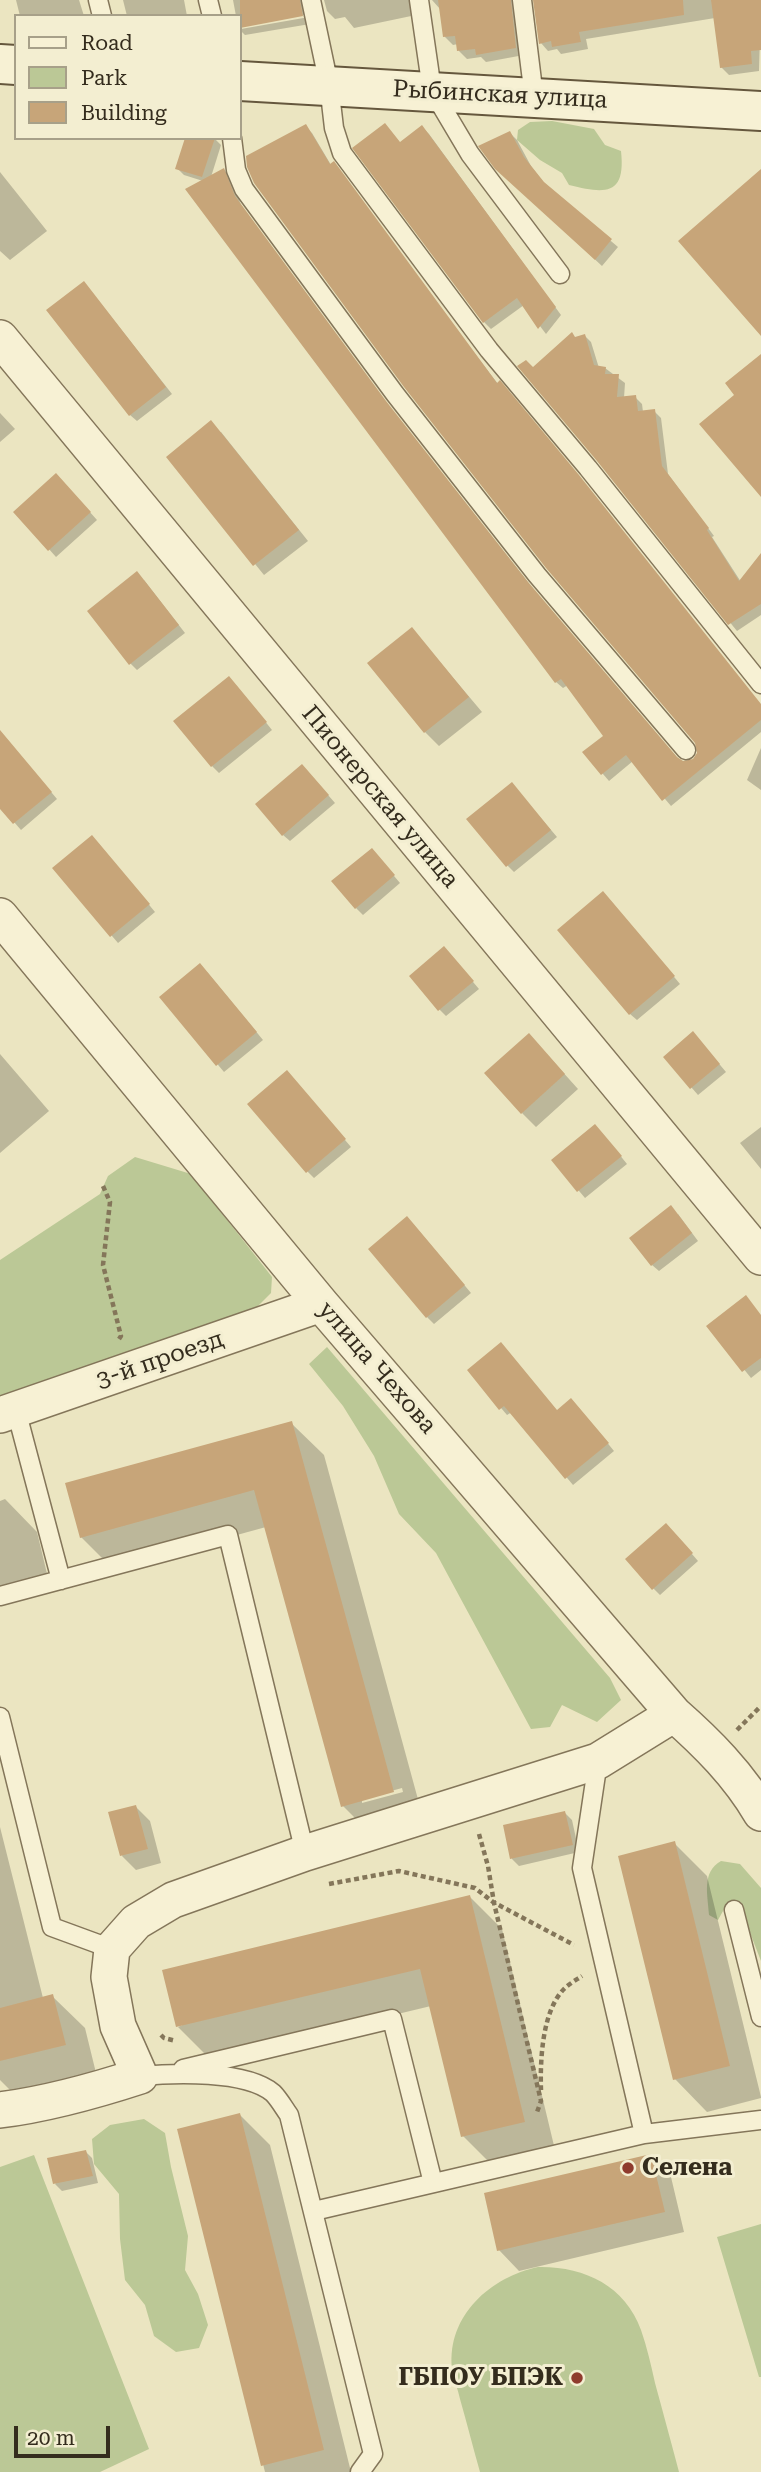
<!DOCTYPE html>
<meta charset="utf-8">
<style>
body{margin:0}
#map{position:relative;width:761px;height:2472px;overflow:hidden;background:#ebe5c1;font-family:"Roboto Serif",serif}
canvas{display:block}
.legend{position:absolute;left:14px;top:14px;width:228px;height:126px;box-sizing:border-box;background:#f3eed1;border:2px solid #a7a089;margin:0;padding:9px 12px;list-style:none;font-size:21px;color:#342c1d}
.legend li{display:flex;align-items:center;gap:14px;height:35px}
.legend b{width:35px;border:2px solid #a7a089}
.scale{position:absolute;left:14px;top:2426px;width:96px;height:32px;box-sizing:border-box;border:4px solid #342c1d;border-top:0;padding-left:9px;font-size:21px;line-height:24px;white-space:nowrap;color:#342c1d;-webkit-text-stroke:5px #f3eed1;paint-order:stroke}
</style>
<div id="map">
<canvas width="761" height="2472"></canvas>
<ul class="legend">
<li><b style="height:9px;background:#f7f1d4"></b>Road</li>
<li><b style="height:19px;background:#bbc896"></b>Park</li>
<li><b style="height:19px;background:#c7a579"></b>Building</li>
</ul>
<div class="scale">20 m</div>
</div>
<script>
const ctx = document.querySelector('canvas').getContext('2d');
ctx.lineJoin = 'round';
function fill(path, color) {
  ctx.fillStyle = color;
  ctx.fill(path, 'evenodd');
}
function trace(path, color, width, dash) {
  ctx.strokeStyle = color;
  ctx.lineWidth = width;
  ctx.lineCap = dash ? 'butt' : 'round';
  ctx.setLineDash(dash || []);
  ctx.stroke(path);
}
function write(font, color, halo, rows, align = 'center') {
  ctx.font = font + ' "Roboto Serif",serif';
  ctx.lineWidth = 6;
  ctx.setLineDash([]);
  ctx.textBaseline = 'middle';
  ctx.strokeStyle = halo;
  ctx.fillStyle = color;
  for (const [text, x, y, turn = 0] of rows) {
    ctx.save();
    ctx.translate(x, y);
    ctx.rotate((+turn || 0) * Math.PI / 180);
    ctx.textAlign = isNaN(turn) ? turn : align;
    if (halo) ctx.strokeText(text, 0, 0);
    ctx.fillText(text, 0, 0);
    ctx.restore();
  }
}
fill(new Path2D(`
 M552,121L594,129L605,145L621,151C626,196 605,194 569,185L562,173L540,160L517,140L518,130L530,122Z
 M135,1157L191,1174L272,1277L271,1293L254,1310L0,1401V1260L100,1194L108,1176Z
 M327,1347L610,1678L621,1700L597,1722L562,1705L550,1727L531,1729L436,1553L399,1514L374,1456L343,1406L309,1364Z
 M721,1861L740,1864L761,1888V1961L742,1912L728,1902L718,1920L709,1915C708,1896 701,1872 721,1861Z
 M144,2119L165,2133L171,2167L188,2236L185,2270L198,2294L208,2325L199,2348L176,2352L154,2336L145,2305L125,2280L120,2239L119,2194L94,2164L92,2139L110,2125Z
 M34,2155L149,2449L100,2472H0V2167Z
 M761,2224V2377H759L717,2237Z
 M538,2267C583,2266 625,2285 641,2330C647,2347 651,2365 655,2383C663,2412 671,2442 679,2472H480C473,2448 467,2423 460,2399C458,2389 453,2378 452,2368C447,2315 491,2277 538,2267Z`), '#bbc896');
fill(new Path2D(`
 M16,0H79L84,16H20Z
 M123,0H184L187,16H127Z
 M233,0H313L308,14L241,25V29L309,17L310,24L245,35L240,30V16H236Z
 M324,0H421L416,15L354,28L345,17L335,19L327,11Z
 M432,0H522L524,55L486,62L481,57L467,59L459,51L458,44L453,45L445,37L440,9Z
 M535,0H761L759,71L729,75L721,67L715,18L586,39L588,49L561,54L557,49L548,51L541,43Z
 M385,125L401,144L422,127L429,134L561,315L546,334L524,305L491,329L484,322Z
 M305,126L312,133L331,165L498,384L761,705V732L671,806L633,761L609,781L585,753L605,736L568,685L563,688L556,682L203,181L184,175L177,168L214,138L221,145L211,177L224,170L231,177L241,205L392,410L535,591L679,760L682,763L694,761L699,754L696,742Z
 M510,133L517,140L531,166L547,187L618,247L602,266L505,176Z
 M0,172L47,231L10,260L0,251Z
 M90,290L172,394L137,421L130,415Z
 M585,336L591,342L599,368H605L625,383L624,398L635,397L642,404L643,412L654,411L661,418L668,474L714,536L712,537L741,582L761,556V615L737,631L598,460L533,369L576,338Z
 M0,413L15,429L0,442Z
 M221,432L308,541L264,575L168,457Z
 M63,482L97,520L56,557L16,512Z
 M144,580L185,633L137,670L130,663Z
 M412,629L482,712L439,746L425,732Z
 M236,685L272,730L219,773L212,766Z
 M0,731L57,799L21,830L0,806Z
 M761,748V790L747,780Z
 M309,773L335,803L290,841L283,835Z
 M518,791L557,837L514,872L507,865Z
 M99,844L155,912L118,943L54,868Z
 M378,857L400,883L363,915L356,908Z
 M610,900L680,984L637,1020L630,1014Z
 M451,956L479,989L446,1016L439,1009Z
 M207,972L263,1040L224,1072L162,998Z
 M700,1041L726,1072L698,1095L665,1057Z
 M543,1050L578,1089L536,1127L522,1113Z
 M0,1054L49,1111L0,1153Z
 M293,1079L351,1147L314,1178L307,1171Z
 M761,1127V1169L740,1143Z
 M602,1133L627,1164L585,1198L553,1160Z
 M678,1214L698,1241L659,1271L652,1265Z
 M414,1225L471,1293L434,1324L427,1317Z
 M761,1315V1370L751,1378L709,1326Z
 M469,1370L558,1412L578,1407L614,1451L573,1485L512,1412L507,1415Z
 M291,1423L324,1455L425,1825L375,1838L343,1806L266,1527L113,1569L81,1537ZM402,1788L403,1792L362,1803V1799Z
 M5,1499L37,1532L49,1582L0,1594V1501Z
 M673,1532L698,1561L660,1595L653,1588Z
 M136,1807L150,1821L161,1863L136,1870L122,1856Z
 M565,1813L572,1820L579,1852L519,1866L512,1859L505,1826Z
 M0,1827L43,1998L52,1996L85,2028L97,2077L17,2097L0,2080Z
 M674,1843L707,1876L761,2097V2098L707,2112L675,2079Z
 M470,1897L502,1929L556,2154L495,2168L463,2136L431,2006L210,2059L178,2027Z
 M240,2115L270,2145L351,2472H265L179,2130Z
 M85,2151L92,2158L98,2183L62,2191L55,2184Z
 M651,2156L671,2177L684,2232L519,2271L499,2250Z`), '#0003');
fill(new Path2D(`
 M240,0H300L303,16L240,28Z
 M438,0H511L516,48L476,55L475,49L457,51L455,36L443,37Z
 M533,0H683L684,15L579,32L581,42L552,47L551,41L539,44Z
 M711,0H761V50L751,51L752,64L720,68Z
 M385,123L400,142L422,125L556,307L538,329L517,298L483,323L352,148Z
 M306,124L330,164L334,161L497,383L500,380L579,475L761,704V720L662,801L626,755L601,775L582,752L603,736L561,679L555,683L185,189L224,168L235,196L386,401L528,582L677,757L683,761L693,759L697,753L695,743L546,568L404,387L254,183L247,167L246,156Z
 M510,131L524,157L544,182L612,239L595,260L495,169L478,146Z
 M185,138H215L202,177L175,169Z
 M761,169V336L678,241Z
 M84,281L166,387L129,416L46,310Z
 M572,332L575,337L585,334L594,365L606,367L605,374H619L617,397L636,395L638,411L655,409L662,466L709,528L707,530L739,581L761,553V604L728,625L597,461L517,366L526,360L533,367Z
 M761,354V497L699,424L734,395L725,383Z
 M211,420L299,530L253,566L166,457Z
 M56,473L91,512L48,551L13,512Z
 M137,571L179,625L129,665L87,611Z
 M412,627L469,697L424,733L367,663Z
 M229,676L267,722L211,767L173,721Z
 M0,730L52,792L13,824L0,809Z
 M302,764L329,795L282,836L255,804Z
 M512,782L551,830L506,867L466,819Z
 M92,835L150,904L110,937L52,868Z
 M372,848L395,875L355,909L331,881Z
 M603,891L675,976L629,1015L557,930Z
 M444,946L474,981L438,1011L409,976Z
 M200,963L257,1032L216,1066L159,997Z
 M693,1031L720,1064L690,1089L663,1057Z
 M529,1033L565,1074L521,1114L484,1073Z
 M287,1070L346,1139L306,1173L247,1104Z
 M595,1124L622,1156L577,1192L551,1160Z
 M671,1205L692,1233L651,1266L629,1238Z
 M407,1216L465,1285L426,1318L368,1249Z
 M746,1295L761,1315V1358L742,1372L706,1326Z
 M501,1342L557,1410L571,1398L609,1443L565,1479L504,1406L499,1410L467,1370Z
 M292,1421L394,1792L341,1807L254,1490L80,1538L65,1483Z
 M666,1523L693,1553L652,1590L625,1559Z
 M136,1805L148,1849L120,1856L108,1812Z
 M565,1811L573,1845L510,1859L503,1825Z
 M675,1841L730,2066L673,2080L618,1856Z
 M470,1895L525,2122L461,2137L420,1969L176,2027L162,1970Z
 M53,1994L66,2045L0,2061V2008Z
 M240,2113L324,2450L261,2466L177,2129Z
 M86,2150L93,2176L53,2184L47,2158Z
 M651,2154L665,2212L497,2251L484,2193Z`), '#c7a579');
const lane = new Path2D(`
 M98,0L102,16
 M208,0L212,16
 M311,0L329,85L334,128L342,153L489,350L588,468L761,684
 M419,0L432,90L470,154L560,274
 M522,0L534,97
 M232,138L236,170L244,189L395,394L537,575L686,750
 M16,1410L61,1580
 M0,1596L228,1535L305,1853
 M0,1717L52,1927L112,1949
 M598,1761L582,1868L644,2134
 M734,1910L761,2017
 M183,2069L392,2019L433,2183
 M140,2076C173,2073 246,2070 273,2093C279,2099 284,2108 289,2115L373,2454L360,2472
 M314,2211L644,2134L761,2120`);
const street = new Path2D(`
 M0,338L761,1257
 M0,916L321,1304L674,1714C707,1743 738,1774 761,1813
 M0,1415L321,1304
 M0,2110C48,2104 94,2091 140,2076L118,2026L109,1977L112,1949L136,1922L173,1900L305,1853L598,1761L674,1714`);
const secondary = new Path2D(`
 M0,64L16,65
 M240,81L761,111`);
trace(lane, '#84765a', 21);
trace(street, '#84765a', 38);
trace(secondary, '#65573d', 42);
trace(new Path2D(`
 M103,1186L110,1202L103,1265L121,1336L119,1339
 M737,1730L761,1706
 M479,1834L488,1866L494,1903L541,2101L536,2115
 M329,1884L399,1871L475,1888L493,1902L574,1945
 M161,2035L164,2038L176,2041
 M541,2090C540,2061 542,2011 564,1989C569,1984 576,1980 582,1976`), '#84765a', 4.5, [5, 3.5]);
trace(lane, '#f7f1d4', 18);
trace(street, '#f7f1d4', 35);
trace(secondary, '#f7f1d4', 38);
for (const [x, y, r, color] of [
 [628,2168,7,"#8f3b2d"],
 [577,2378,7,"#8f3b2d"]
]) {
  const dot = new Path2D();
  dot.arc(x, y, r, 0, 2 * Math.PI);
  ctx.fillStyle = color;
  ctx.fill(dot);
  trace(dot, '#f3eed1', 2.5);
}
write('24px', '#342c1d', '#f3eed1', [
 ["Рыбинская улица",500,95,3],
 ["Пионерская улица",380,797,50],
 ["3-й проезд",160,1360,-19],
 ["улица Чехова",377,1368,49]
]);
write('bold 24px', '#342c1d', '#f3eed1', [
 ["Селена",642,2168],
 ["ГБПОУ БПЭК",563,2378,"right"]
], 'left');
</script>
